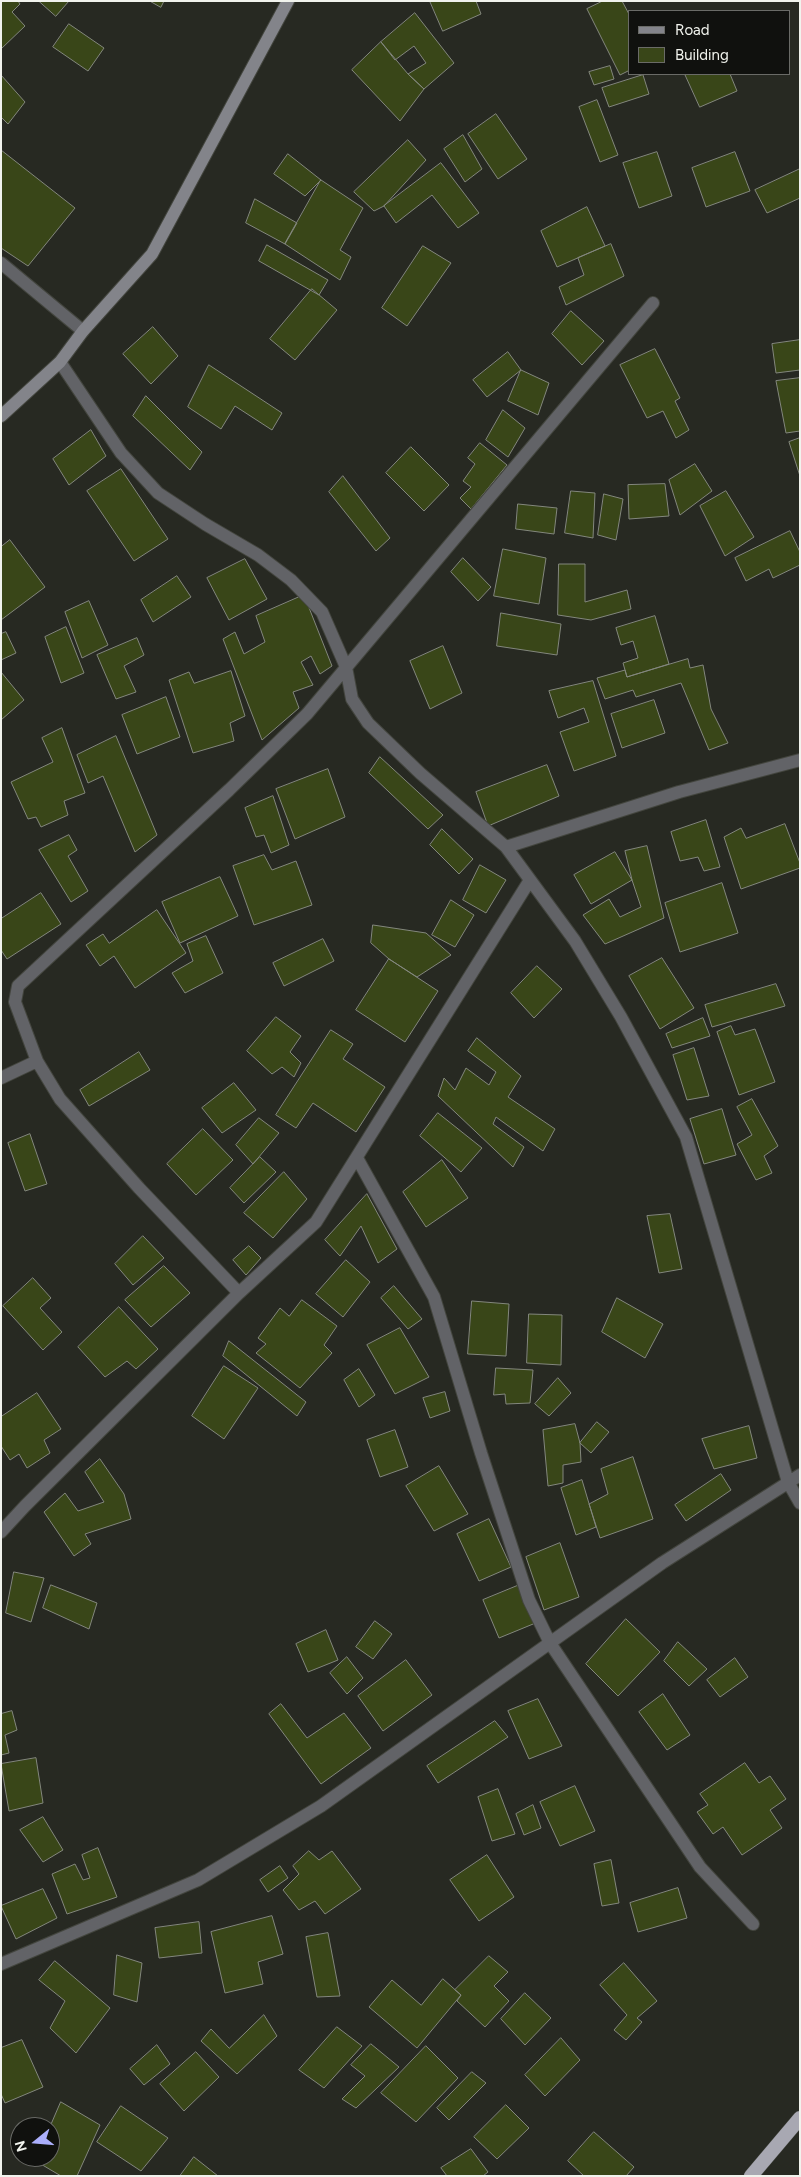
<!DOCTYPE html>
<style>
body{margin:0}
#map{position:relative;width:801px;height:2177px;overflow:hidden;background:#272922;font-family:Figtree,sans-serif}
canvas{display:block}
.frame{position:absolute;inset:0;border:2px solid #f1f3ed;pointer-events:none}
.legend{position:absolute;left:628px;top:10px;width:162px;height:65px;box-sizing:border-box;background:#10110e;border:1px solid #6a6b67;margin:0;padding:6px 9px;list-style:none;font-size:15px;color:#f1f3ed}
.legend li{display:flex;align-items:center;gap:10px;height:25px}
.legend b{width:25px;border:1px solid #6a6b67}
.north{position:absolute;left:10px;top:2117px;width:50px;height:50px;box-sizing:border-box;background:#10110e;border:1px solid #6a6b67;border-radius:50%;rotate:253deg;font-size:14px;font-weight:700;line-height:20px;text-align:center;color:#f1f3ed}
.north::after{content:'';display:block;margin:auto;width:18px;height:22px;background:#abaffb;clip-path:polygon(50% 0,100% 100%,50% 72%,0 100%)}
</style>
<div id="map">
<canvas width="801" height="2177"></canvas>
<div class="frame"></div>
<ul class="legend">
<li><b style="height:6px;background:#83848a"></b>Road</li>
<li><b style="height:14px;background:#394618"></b>Building</li>
</ul>
<div class="north">N</div>
</div>
<script>
const ctx = document.querySelector('canvas').getContext('2d');
ctx.lineJoin = 'round';
function fill(path, color) {
  ctx.fillStyle = color;
  ctx.fill(path, 'evenodd');
}
function trace(path, color, width, dash) {
  ctx.strokeStyle = color;
  ctx.lineWidth = width;
  ctx.lineCap = dash ? 'butt' : 'round';
  ctx.setLineDash(dash || []);
  ctx.stroke(path);
}
const building = new Path2D(`
 M1,1H18L20,4L12,12L25,26L1,49Z
 M39,1H69L56,16Z
 M150,1H164L161,7Z
 M430,1H476L481,14L443,31Z
 M603,1H622L630,16V70L620,75L587,9Z
 M415,13L454,63L424,89L408,74L426,63L414,46L395,60L381,42Z
 M69,24L104,48L88,71L53,47Z
 M381,42L408,74L424,89L400,121L352,70Z
 M610,66L614,79L594,85L589,72Z
 M685,74H730L737,91L700,107Z
 M1,75L25,102L8,124L1,117Z
 M643,75L649,94L609,107L602,88Z
 M597,100L618,155L600,162L579,107Z
 M496,114L527,159L498,179L468,134Z
 M463,135L482,169L465,182L444,149Z
 M408,140L426,160L384,206L374,211L354,192Z
 M1,150L75,208L28,266L1,248Z
 M657,152L672,196L639,208L623,163Z
 M735,152L750,191L706,207L692,168Z
 M288,154L321,180L305,196L274,174Z
 M441,163L479,213L458,228L432,195L396,223L384,206Z
 M800,169V198L767,213L755,190Z
 M321,180L363,208L340,250L351,257L340,280L285,244Z
 M255,199L297,223L285,244L246,223Z
 M587,207L605,246L557,267L541,231Z
 M611,244L624,276L566,305L559,287L584,275L578,258Z
 M267,245L328,280L319,295L259,261Z
 M423,246L451,263L407,326L382,308Z
 M312,289L337,310L295,360L270,339Z
 M571,311L604,341L582,365L552,334Z
 M153,327L178,356L151,384L123,354Z
 M800,340V370L776,373L772,344Z
 M655,349L680,398L675,401L689,430L676,438L663,411L647,418L620,365Z
 M508,352L521,370L487,397L473,380Z
 M209,365L282,413L272,430L235,406L221,429L188,407Z
 M521,370L549,383L538,415L508,401Z
 M800,378V431L786,433L776,381Z
 M146,396L202,452L190,470L133,416Z
 M503,410L525,428L508,457L486,440Z
 M91,430L106,456L69,485L53,459Z
 M800,438V476L789,442Z
 M480,443L507,465L471,509L460,498L471,487L463,481L475,464L468,458Z
 M411,447L449,485L424,511L386,473Z
 M695,464L712,491L680,515L669,480Z
 M121,469L168,539L134,561L87,491Z
 M343,476L390,538L376,551L329,492Z
 M665,484L669,516L629,519L628,485Z
 M571,491L595,493L593,538L565,533Z
 M726,491L754,537L725,556L700,506Z
 M604,494L623,499L616,540L598,535Z
 M518,504L557,508L554,534L516,529Z
 M790,531L800,552V565L773,578L769,569L746,581L735,558Z
 M10,540L45,587L1,620V547Z
 M503,549L546,558L539,604L494,596Z
 M463,558L491,587L478,601L451,572Z
 M245,559L267,599L229,620L207,578Z
 M559,564H585V602L627,590L631,609L591,620L558,615Z
 M177,576L191,597L153,622L141,600Z
 M304,595L332,666L320,674L311,656L301,662L313,685L293,692L299,708L262,740L223,639L235,632L244,654L265,642L256,616Z
 M89,601L108,645L82,658L65,612Z
 M501,613L561,624L557,655L497,646Z
 M655,616L669,664L627,677L623,663L638,658L633,641L621,645L616,628Z
 M66,627L84,673L61,683L45,637Z
 M6,632L16,653L1,660V634Z
 M137,638L144,655L124,666L136,692L116,699L97,655Z
 M443,646L462,693L430,709L410,661Z
 M688,659L690,668L703,665L711,709L728,743L709,750L681,683L636,697L633,690L605,699L597,678L625,670L627,677L630,676Z
 M231,671L245,716L230,723L234,741L193,753L169,680L189,672L194,683Z
 M1,672L24,700L1,720Z
 M593,681L616,756L574,771L560,732L589,722L584,708L558,718L549,691Z
 M166,697L180,737L137,754L122,715Z
 M654,700L665,733L622,748L611,714Z
 M62,728L85,793L64,801L68,815L41,827L36,817L28,819L11,782L53,762L42,738Z
 M116,736L157,835L135,852L103,776L88,783L77,755Z
 M380,757L443,815L428,829L369,773Z
 M547,765L559,796L488,826L476,792Z
 M328,769L345,817L295,839L276,789Z
 M273,796L289,845L271,853L264,835L256,837L245,808Z
 M706,820L720,867L704,871L698,857L680,861L671,832Z
 M785,824L800,863V868L741,889L724,837L741,828L746,838Z
 M442,829L473,859L459,874L430,845Z
 M69,835L77,850L68,856L88,891L71,902L39,850Z
 M647,846L664,918L605,944L583,915L609,899L620,917L641,907L632,880L625,851Z
 M615,852L632,880L591,904L574,875Z
 M264,855L272,870L296,861L312,905L254,925L233,866Z
 M480,865L506,880L486,913L463,900Z
 M220,877L238,916L180,943L162,902Z
 M722,883L738,933L680,952L665,903Z
 M41,893L61,924L7,959L1,950V919Z
 M451,900L474,915L455,947L432,935Z
 M157,910L186,953L135,988L114,956L100,966L86,945L103,934L109,943Z
 M373,925L426,933L451,955L417,977L389,959L371,943Z
 M206,936L223,973L185,993L172,973L193,961L187,944Z
 M323,939L334,961L284,986L273,963Z
 M662,958L694,1008L660,1029L629,976Z
 M389,959L438,991L405,1042L356,1010Z
 M537,966L562,989L534,1018L511,993Z
 M776,984L785,1006L712,1027L705,1005Z
 M276,1017L301,1036L290,1052L301,1063L294,1077L282,1067L272,1074L247,1051Z
 M703,1018L710,1036L672,1048L666,1034Z
 M731,1026L735,1035L755,1029L775,1082L739,1095L717,1032Z
 M331,1030L353,1044L343,1059L385,1087L356,1132L313,1103L296,1128L276,1115Z
 M477,1038L521,1076L508,1097L555,1129L543,1151L496,1117L493,1124L524,1147L513,1167L438,1096L444,1078L455,1090L466,1068L489,1085L496,1072L468,1051Z
 M694,1048L709,1096L687,1100L673,1055Z
 M139,1052L150,1070L89,1106L80,1090Z
 M234,1083L256,1110L222,1133L202,1108Z
 M752,1099L778,1146L764,1156L772,1173L756,1180L737,1144L752,1135L737,1107Z
 M722,1109L736,1155L704,1164L690,1119Z
 M438,1113L482,1148L461,1172L420,1136Z
 M259,1118L279,1133L253,1164L236,1145Z
 M203,1129L233,1160L196,1195L167,1164Z
 M30,1134L47,1184L25,1191L8,1143Z
 M260,1157L276,1172L244,1203L230,1188Z
 M442,1160L468,1198L426,1227L403,1192Z
 M284,1172L307,1199L273,1238L244,1213Z
 M367,1194L397,1249L378,1263L361,1226L340,1256L325,1240Z
 M670,1214L682,1269L659,1273L647,1216Z
 M143,1236L164,1258L133,1285L115,1264Z
 M249,1246L261,1258L246,1275L233,1260Z
 M346,1260L370,1282L343,1317L316,1294Z
 M164,1266L190,1293L151,1327L125,1300Z
 M33,1278L51,1298L40,1308L62,1332L43,1350L3,1306Z
 M394,1286L422,1319L408,1329L381,1298Z
 M617,1298L663,1324L645,1358L602,1332Z
 M302,1300L337,1326L324,1345L332,1353L300,1388L256,1353L266,1344L258,1338L280,1308L289,1316Z
 M472,1301L509,1304L506,1356L468,1354Z
 M119,1307L158,1349L136,1369L127,1361L105,1377L78,1347Z
 M529,1314L562,1315L561,1365L527,1363Z
 M400,1328L429,1377L395,1394L367,1345Z
 M229,1341L306,1402L297,1416L223,1356Z
 M224,1366L258,1388L224,1439L192,1416Z
 M496,1368L533,1370L530,1403L506,1404L505,1394L494,1395Z
 M359,1369L375,1395L359,1407L344,1380Z
 M558,1378L571,1393L549,1416L535,1404Z
 M445,1392L450,1411L430,1418L423,1398Z
 M37,1393L61,1429L44,1440L50,1453L27,1468L19,1454L10,1460L1,1446V1417Z
 M597,1422L609,1432L591,1453L580,1443Z
 M575,1424L580,1443L581,1462L563,1465V1483L548,1486L543,1430Z
 M749,1426L757,1458L714,1469L702,1439Z
 M395,1430L408,1467L380,1477L367,1440Z
 M633,1457L653,1519L600,1538L589,1504L608,1494L601,1469Z
 M100,1459L124,1494L131,1519L85,1534L91,1544L74,1556L44,1512L65,1493L78,1511L104,1502L85,1472Z
 M439,1466L468,1514L434,1531L406,1486Z
 M721,1474L731,1490L686,1521L675,1505Z
 M582,1480L596,1527L576,1535L561,1488Z
 M489,1519L511,1567L479,1581L457,1534Z
 M560,1543L579,1597L544,1610L526,1557Z
 M14,1572L44,1578L31,1622L6,1613Z
 M522,1584L538,1622L499,1638L483,1600Z
 M51,1585L97,1603L89,1629L43,1608Z
 M626,1619L660,1652L618,1696L586,1664Z
 M375,1621L392,1634L373,1659L356,1647Z
 M326,1630L338,1660L308,1672L296,1644Z
 M678,1642L707,1669L689,1686L664,1661Z
 M347,1657L363,1678L347,1694L330,1673Z
 M735,1658L748,1677L720,1697L707,1680Z
 M406,1660L432,1695L383,1731L358,1696Z
 M663,1694L690,1735L667,1750L639,1712Z
 M538,1699L562,1746L529,1759L508,1711Z
 M281,1704L307,1738L344,1713L371,1748L321,1784L269,1714Z
 M12,1711L17,1730L5,1735L9,1753L1,1755V1714Z
 M495,1721L508,1737L438,1783L427,1766Z
 M36,1758L43,1803L9,1811L1,1764Z
 M745,1763L759,1783L770,1776L786,1799L770,1810L782,1828L742,1855L723,1827L713,1834L697,1812L708,1805L700,1794Z
 M575,1786L595,1831L560,1846L540,1802Z
 M498,1789L515,1834L492,1841L478,1797Z
 M533,1805L541,1828L524,1835L516,1814Z
 M43,1817L63,1850L43,1862L20,1830Z
 M98,1848L117,1897L67,1914L52,1874L75,1864L83,1880L90,1878L82,1855Z
 M309,1851L319,1860L332,1851L361,1889L325,1914L315,1901L299,1910L283,1890L299,1874L293,1866Z
 M487,1855L514,1897L479,1921L450,1880Z
 M611,1860L619,1903L602,1906L594,1864Z
 M280,1866L288,1878L268,1892L260,1880Z
 M678,1888L687,1918L638,1932L630,1903Z
 M43,1889L57,1918L16,1939L1,1906Z
 M272,1916L283,1954L258,1962L263,1984L225,1993L211,1932Z
 M199,1922L202,1953L159,1958L155,1928Z
 M328,1933L340,1996L317,1997L306,1937Z
 M117,1955L142,1963L137,2002L114,1995Z
 M489,1956L508,1972L494,1986L509,2001L485,2027L457,2001L461,1995L455,1990Z
 M55,1961L110,2008L76,2053L50,2028L65,2001L39,1980Z
 M624,1963L657,2001L637,2018L642,2022L626,2040L614,2030L627,2015L600,1985Z
 M443,1979L461,1995L417,2048L369,2007L392,1980L421,2005Z
 M525,1993L551,2018L525,2045L501,2019Z
 M264,2015L277,2036L237,2074L201,2041L211,2029L229,2048Z
 M337,2027L362,2046L324,2088L299,2070Z
 M561,2038L580,2060L545,2096L525,2075Z
 M22,2040L43,2087L5,2103L1,2094V2048Z
 M371,2044L399,2067L356,2108L342,2099L365,2076L351,2065Z
 M157,2045L170,2064L144,2085L130,2069Z
 M426,2046L458,2078L416,2122L381,2093Z
 M196,2052L219,2077L184,2111L160,2084Z
 M472,2072L486,2083L449,2120L437,2108Z
 M61,2102L100,2125L77,2176H61L34,2160L36,2157H50V2127Z
 M506,2105L529,2128L497,2159L474,2137Z
 M121,2106L168,2138L141,2171L97,2142Z
 M594,2132L634,2167L626,2176H584L568,2161Z
 M471,2149L488,2172L483,2176H447L441,2168Z
 M194,2157L218,2176H180Z`);
fill(building, '#394618');
trace(building, '#83877d', 1);
const minor = new Path2D(`
 M1,263L83,331
 M60,362L121,453L158,493L205,524L258,555L291,580L322,612L346,667L352,699L368,723L420,773L506,847L575,941L621,1017L686,1137L788,1482L800,1503
 M506,847L679,792L800,760
 M1,1078L37,1061
 M357,1158L434,1297L481,1453L529,1600L550,1643L700,1867L753,1924
 M239,1293L139,1188L60,1099L37,1061L15,1002L18,986L229,790L307,714L653,303
 M1,1532L25,1506L239,1293L316,1222L530,880
 M1,1964L198,1880L321,1806L662,1563L800,1475`);
const secondary = new Path2D(`
 M1,416L60,362L83,331L152,254L288,1`);
const trunk = new Path2D(`
 M751,2176L800,2118`);
trace(minor, '#43453e', 14);
trace(secondary, '#43453e', 14);
trace(trunk, '#43453e', 15);
trace(minor, '#626367', 12);
trace(secondary, '#83848a', 12);
trace(trunk, '#a8a8b2', 14);
</script>
